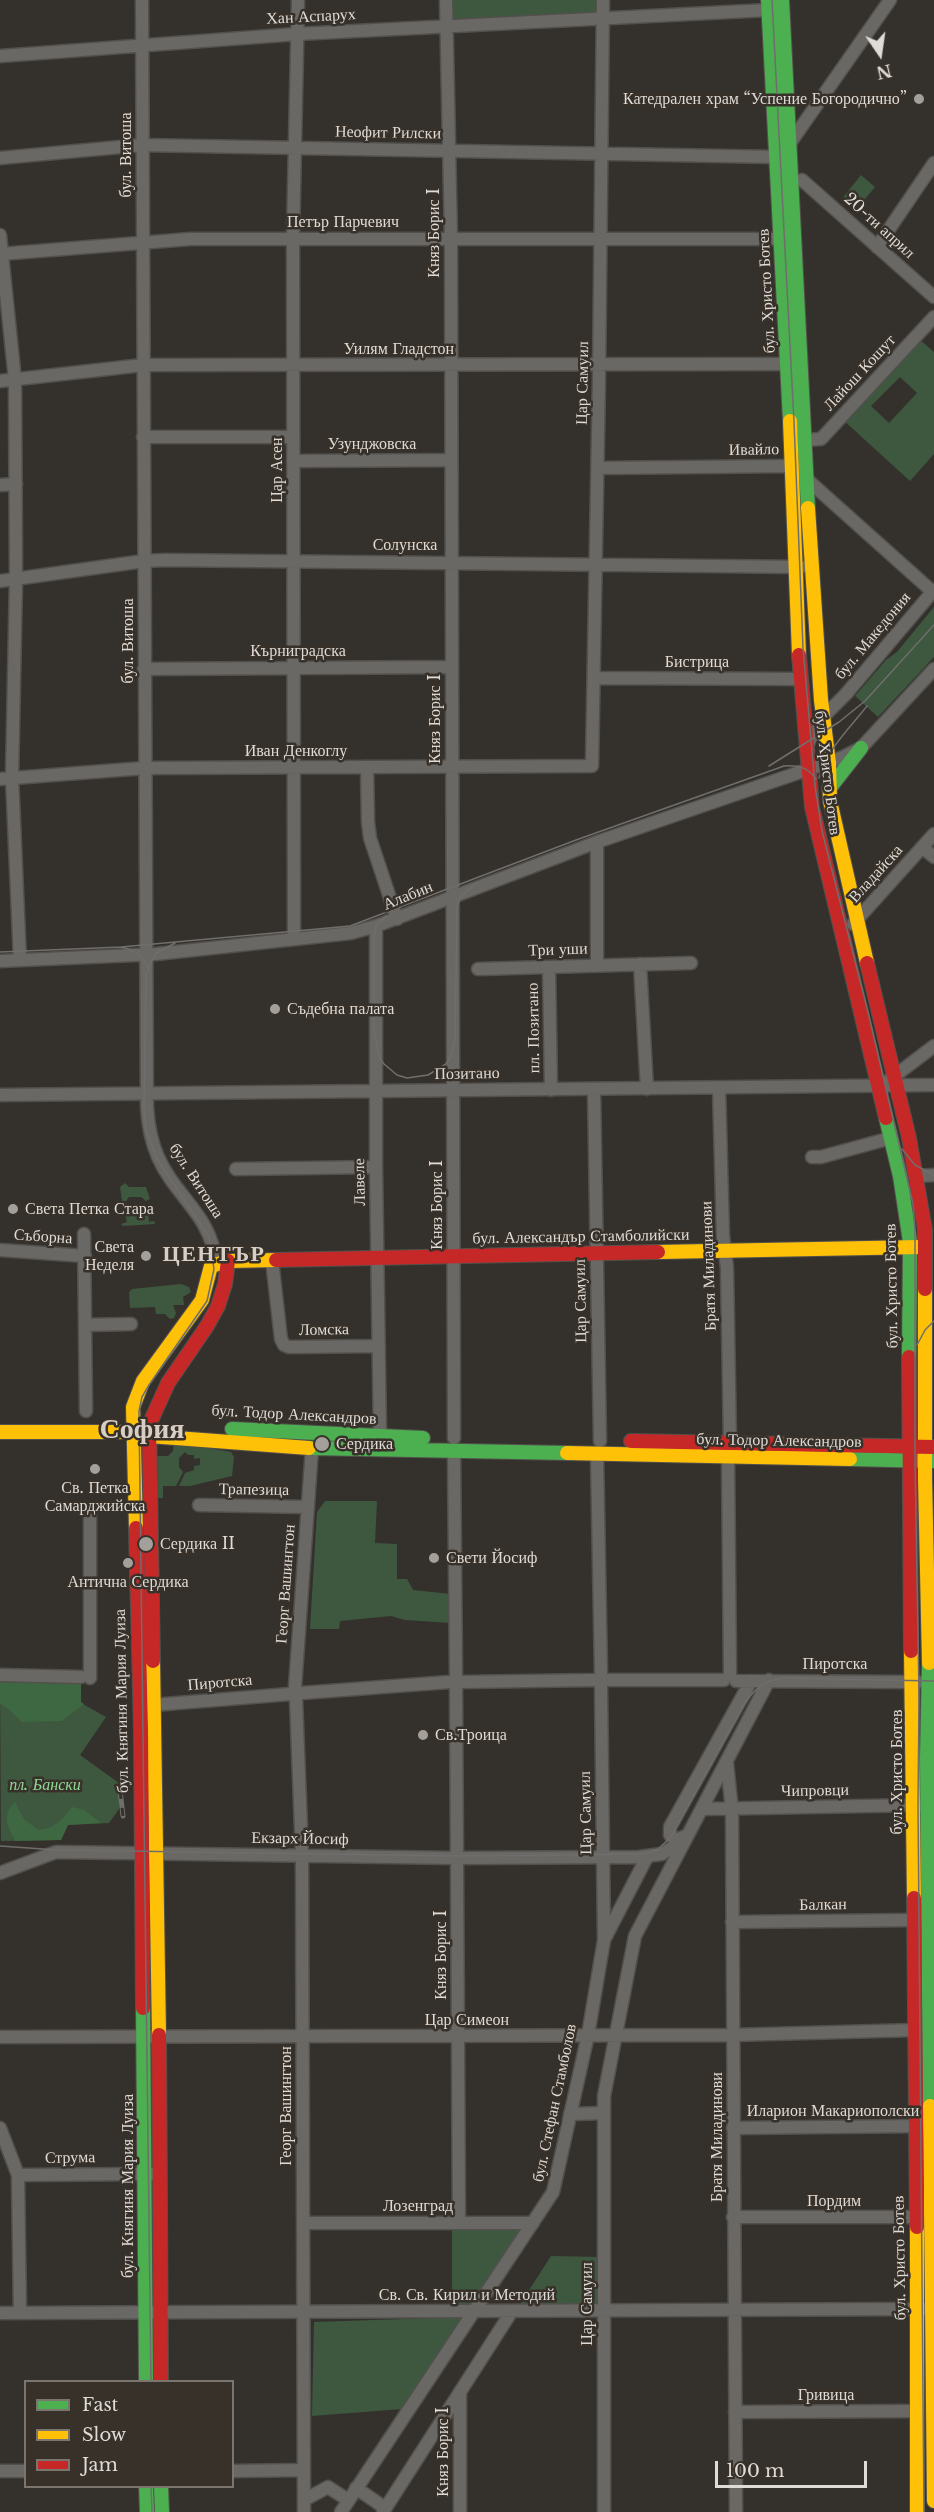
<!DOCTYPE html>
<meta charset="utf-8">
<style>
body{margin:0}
#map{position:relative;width:934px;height:2512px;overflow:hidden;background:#34312d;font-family:"Libre Baskerville",serif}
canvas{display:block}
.legend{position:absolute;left:24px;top:2380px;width:210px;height:108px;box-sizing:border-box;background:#37312a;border:2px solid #7a756f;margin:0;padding:8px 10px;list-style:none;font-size:18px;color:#dfdbd6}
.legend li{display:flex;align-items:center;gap:12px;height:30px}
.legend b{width:30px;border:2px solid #7a756f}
.north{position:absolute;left:850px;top:24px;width:60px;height:60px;-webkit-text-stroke:4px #37312a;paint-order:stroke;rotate:167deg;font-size:16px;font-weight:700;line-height:24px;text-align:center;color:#dfdbd6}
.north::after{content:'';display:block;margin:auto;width:21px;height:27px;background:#dfdbd6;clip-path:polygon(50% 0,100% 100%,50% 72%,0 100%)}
.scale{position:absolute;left:715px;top:2461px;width:152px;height:27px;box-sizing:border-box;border:3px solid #dfdbd6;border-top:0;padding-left:8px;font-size:18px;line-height:21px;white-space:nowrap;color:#dfdbd6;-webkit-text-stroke:4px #37312a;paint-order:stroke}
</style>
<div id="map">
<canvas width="934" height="2512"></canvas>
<ul class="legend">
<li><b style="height:8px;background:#4caf50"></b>Fast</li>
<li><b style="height:8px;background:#ffc107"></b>Slow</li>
<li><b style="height:8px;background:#c62828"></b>Jam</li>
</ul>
<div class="north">N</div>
<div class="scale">100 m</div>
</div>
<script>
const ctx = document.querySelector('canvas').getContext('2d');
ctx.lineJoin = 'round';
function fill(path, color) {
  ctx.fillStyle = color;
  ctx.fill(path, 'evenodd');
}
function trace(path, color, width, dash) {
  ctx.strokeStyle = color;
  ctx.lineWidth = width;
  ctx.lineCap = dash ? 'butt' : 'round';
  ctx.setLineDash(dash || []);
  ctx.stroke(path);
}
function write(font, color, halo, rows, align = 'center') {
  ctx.font = font + ' "Libre Baskerville",serif';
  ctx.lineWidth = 5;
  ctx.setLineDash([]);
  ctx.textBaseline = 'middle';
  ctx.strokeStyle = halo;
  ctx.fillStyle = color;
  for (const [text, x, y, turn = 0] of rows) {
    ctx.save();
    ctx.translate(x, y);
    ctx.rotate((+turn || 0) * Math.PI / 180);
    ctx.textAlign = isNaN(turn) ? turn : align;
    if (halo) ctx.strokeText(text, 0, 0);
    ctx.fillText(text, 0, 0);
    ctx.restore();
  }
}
fill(new Path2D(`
 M452,0H597L598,17L452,19Z
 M861,175L875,187L855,211L841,200Z
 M918,338L934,352V454L910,481L842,419ZM900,377L917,393L889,423L871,406Z
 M934,607V657L878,717L855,696L886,660L897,652Z
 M125,1183L129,1187H146L150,1199L146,1201L141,1197H129L126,1201H122L120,1187Z
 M130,1210L134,1213L148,1211L149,1222L154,1221L155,1224L123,1226L121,1224L127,1222L125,1214Z
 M181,1284L189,1287L191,1292L183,1297L184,1305H173L176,1313L174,1318L170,1319L165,1314H156L155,1307L130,1308L129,1292L132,1289Z
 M174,1442L231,1452L234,1457L232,1476L190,1486H179L185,1473L194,1470V1466L200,1465V1458L194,1459V1455H188L185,1452L179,1458V1467L183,1472L176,1486H163V1498H158L157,1456H168L173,1451Z
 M325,1501H377L375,1543L397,1544V1579H407L413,1590L451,1594V1623L405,1620L391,1616L340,1621L339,1629H310L317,1512Z
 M0,1681L81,1682V1703L106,1717L80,1755L119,1783V1809L109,1823L68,1825L61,1840L1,1841Z
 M452,2226L523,2227L472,2308L452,2310Z
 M551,2256L600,2257L599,2308L517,2309Z
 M465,2317L402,2409L312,2416L314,2322Z`), '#3e583f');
fill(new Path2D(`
 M0,1681L81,1682V1702L84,1704L62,1721L22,1722L6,1707L0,1704Z
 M15,1802L24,1819L38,1830C56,1828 62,1820 72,1807L84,1810L101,1823L68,1825L61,1840L15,1841C8,1826 1,1816 15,1802Z`), '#3d6842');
const street = new Path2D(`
 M142,0L147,1107C148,1124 151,1141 158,1157C176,1198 211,1214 216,1263
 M446,0L451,239L454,1438
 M0,56L297,34L768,10
 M788,146L890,0
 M0,158L142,145L776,157
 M802,180L934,297
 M0,235L15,380L16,579L12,777L20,960
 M877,247L934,163
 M0,254L190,239H787
 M0,381L143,365L793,364
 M143,437H293
 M804,440L821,439L934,317
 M293,461L451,460
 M598,468L792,466L934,593
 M0,485L16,484
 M0,581L144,561L165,560L801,567
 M144,669L452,667
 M594,678L800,679
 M807,745L823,717L846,694L934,590
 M367,767L368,822L370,838L397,919
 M0,779L145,768L592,766L599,378L603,0
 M922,847L934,857
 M853,924L934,834
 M376,926V1167L380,1437
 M294,939L293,238L298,0
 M0,961L156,954L351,933L376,926L597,842L841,758L861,748L934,669
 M640,964L647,1089
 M597,965V842
 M549,967L551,1090
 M478,969L691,963
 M888,1081L934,1046
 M719,1088L723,1236L727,1268L730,1443
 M594,1089L600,1441
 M0,1095L934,1085
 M812,1157H821L891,1138
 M236,1169L376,1167
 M918,1176L934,1175
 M84,1234L86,1411
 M0,1250L85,1256
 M272,1260L281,1339L284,1345L289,1347L379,1346
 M85,1325L131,1324
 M454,1451L456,1676
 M597,1453L601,1674
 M728,1457L730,1674
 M199,1505L308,1507
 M90,1509V1678
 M0,1675L81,1677
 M606,1680H724
 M736,1681L918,1682
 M461,1682L594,1680
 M601,1686L604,1938
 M295,1687L312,1448
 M456,1688L459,2222
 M302,1693L449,1682
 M296,1699L302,1855L304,2512
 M153,1705L290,1694
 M727,1763L732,1811L736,2512
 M702,1809L920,1805
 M688,1835L676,1840L670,1835V1827L751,1681
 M0,1873L56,1852L457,1858L639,1857L662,1854L684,1840
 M732,1922L914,1920
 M0,2037L733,2035L915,2030
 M570,2114L604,2113
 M0,2128L18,2175L20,2313
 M733,2128L924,2126
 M18,2175L152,2174
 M733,2217H924
 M304,2223H533
 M0,2313L924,2309
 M735,2412L918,2411
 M0,2471H26
 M232,2471L304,2470
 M356,2488L385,2508
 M304,2500L328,2487L348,2500
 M341,2512L553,2192L588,2035L604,1940L647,1857
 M383,2512L512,2311
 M460,2512V2393
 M604,2512V2096L635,1936L769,1680`);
const fast = new Path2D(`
 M768,0L790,421
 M782,0L808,508
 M829,789L861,748
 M886,1118L900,1176L910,1242L909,1357
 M232,1429L423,1438
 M309,1448L567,1453
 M850,1459L934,1461
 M929,1663L927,1758L930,2106
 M143,2008L146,2382
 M146,2486L147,2512
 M161,2486L162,2512`);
const slow = new Path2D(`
 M790,421L799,655
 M808,508L821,700L829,763L830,801L867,963
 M658,1252L921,1247
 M925,1289V1478L929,1663
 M0,1432H132L149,1436L309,1448
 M567,1453L850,1459
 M136,1528L133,1407L143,1381L202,1300L211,1266L228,1261L276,1260
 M911,1651L914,1898
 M153,1661L159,2035
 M930,2106L934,2501
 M917,2512V2227`);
const jam = new Path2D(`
 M799,655L812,807L886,1118
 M867,963L909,1138L925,1230V1289
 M276,1260L658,1252
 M909,1357L911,1651
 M631,1441L934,1447
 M136,1528L141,1731L143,2008
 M153,1661L149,1425L168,1383L207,1326L218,1306L225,1284L228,1261
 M914,1898L917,2227
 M159,2035L161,2382`);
trace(street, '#52504c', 15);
trace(fast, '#52504c', 16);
trace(slow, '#52504c', 16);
trace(jam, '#52504c', 16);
trace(street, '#6a6865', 12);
trace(fast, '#4caf50', 14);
trace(slow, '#ffc107', 14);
trace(jam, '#c62828', 14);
trace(new Path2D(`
 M772,0L794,422L803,648L815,786L822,831L868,1012L913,1204L915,1231V1460L919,1696L918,1805L924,2512
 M769,766L839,722L865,701L934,625
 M819,778C827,749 849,729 867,706
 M386,916L376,926L374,938V1031L379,1057L384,1064L397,1075L407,1078L428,1075L446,1064L451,1056L455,1039L457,907L460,898L476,883
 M121,947C135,950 145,956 149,970
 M0,952L121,947L350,926L576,840L784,766C798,765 808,767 816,779
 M902,1149L915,1165L934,1175
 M917,1345L925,1330L934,1321
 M0,1846L57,1850L457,1856L645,1854L657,1850L671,1837L745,1703C754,1689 766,1680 783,1678L934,1681
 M151,2382L139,1411L142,1397L149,1385L207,1301L214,1269L209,1237L157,1159L146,1129L144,1107L146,974L155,954L175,943
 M151,2486L152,2512`), '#706e6c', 1.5);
const rail = new Path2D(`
 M120,1790L123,1816`);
trace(rail, '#706e6c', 5);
trace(rail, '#37312a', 3, [9]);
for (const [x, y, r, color] of [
 [919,99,6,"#a3a09b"],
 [275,1009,6,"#a3a09b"],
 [13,1209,6,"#a3a09b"],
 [146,1256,6,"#a3a09b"],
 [322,1444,8,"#a3a09b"],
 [95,1469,6,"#a3a09b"],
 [146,1544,8,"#a3a09b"],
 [434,1558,6,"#a3a09b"],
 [128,1563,6,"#a3a09b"],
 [423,1735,6,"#a3a09b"]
]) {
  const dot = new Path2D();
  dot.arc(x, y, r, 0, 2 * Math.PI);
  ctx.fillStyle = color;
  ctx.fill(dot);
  trace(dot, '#37312a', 2);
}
write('16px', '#dfdbd6', '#37312a', [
 ["Хан Аспарух",311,17,-3],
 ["Неофит Рилски",388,133,1],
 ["бул. Витоша",126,155,-90],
 ["Петър Парчевич",343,222],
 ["20-ти април",879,226,42],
 ["Княз Борис I",434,233,-90],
 ["бул. Христо Ботев",767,291,-93],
 ["Уилям Гладстон",399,349],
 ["Лайош Кошут",860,373,-47],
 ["Цар Самуил",583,383,-89],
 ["Узунджовска",372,444],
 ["Ивайло",754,450,-1],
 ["Цар Асен",277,470,-90],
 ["Солунска",405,545],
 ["бул. Македония",873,636,-50],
 ["бул. Витоша",128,641,-90],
 ["Кърниградска",298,651],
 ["Бистрица",697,662],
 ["Княз Борис I",435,719,-90],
 ["Иван Денкоглу",296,751],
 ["бул. Христо Ботев",827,773,83],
 ["Владайска",876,874,-48],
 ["Алабин",408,896,-22],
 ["Три уши",558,950,-2],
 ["пл. Позитано",534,1028,-91],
 ["Позитано",467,1074,-1],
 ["бул. Витоша",196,1181,57],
 ["Лавеле",360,1182,-91],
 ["Княз Борис I",437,1205,-90],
 ["Съборна",43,1237,4],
 ["бул. Александър Стамболийски",581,1237,-1],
 ["Братя Миладинови",709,1266,-92],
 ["бул. Христо Ботев",892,1286,-91],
 ["Цар Самуил",581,1301,-91],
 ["Ломска",324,1330,-1],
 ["бул. Тодор Александров",294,1415,3],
 ["бул. Тодор Александров",779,1441,1],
 ["Трапезица",254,1490,1],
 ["Георг Вашингтон",286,1584,-86],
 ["Пиротска",835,1664],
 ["Пиротска",220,1683,-5],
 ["бул. Княгиня Мария Луиза",122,1701,-91],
 ["бул. Христо Ботев",897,1772,-90],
 ["Чипровци",815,1791,-1],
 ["Цар Самуил",586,1813,-91],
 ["Екзарх Йосиф",300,1839,1],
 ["Балкан",823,1905,-1],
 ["Княз Борис I",441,1955,-90],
 ["Цар Симеон",467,2020],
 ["бул. Стефан Стамболов",555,2103,-78],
 ["Георг Вашингтон",286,2106,-90],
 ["Иларион Макариополски",833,2111],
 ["Братя Миладинови",717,2137,-90],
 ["Струма",70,2158,-1],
 ["бул. Княгиня Мария Луиза",128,2186,-90],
 ["Пордим",834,2201],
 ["Лозенград",418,2206],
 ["бул. Христо Ботев",900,2258,-91],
 ["Св. Св. Кирил и Методий",467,2295],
 ["Цар Самуил",587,2304,-90],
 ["Гривица",826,2395],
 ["Княз Борис I",443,2452,-90]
]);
write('16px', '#dfdbd6', '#37312a', [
 ["Катедрален храм “Успение Богородично”",907,99,"right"],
 ["Съдебна палата",287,1009],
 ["Света Петка Стара",25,1209],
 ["Света",134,1247,"right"],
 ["Неделя",134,1265,"right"],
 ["Сердика",336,1444],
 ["Св. Петка",95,1488,"center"],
 ["Самарджийска",95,1506,"center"],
 ["Сердика II",160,1544],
 ["Свети Йосиф",446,1558],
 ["Антична Сердика",128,1582,"center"],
 ["Св.Троица",435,1735]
], 'left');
write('italic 16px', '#8dd996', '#37312a', [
 ["пл. Бански",45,1785]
]);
ctx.letterSpacing = '1.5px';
write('bold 22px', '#d7cfc5', '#37312a', [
 ["ЦЕНТЪР",214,1255]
]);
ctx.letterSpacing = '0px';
write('bold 28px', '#d7cfc5', '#37312a', [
 ["София",142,1430]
]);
</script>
